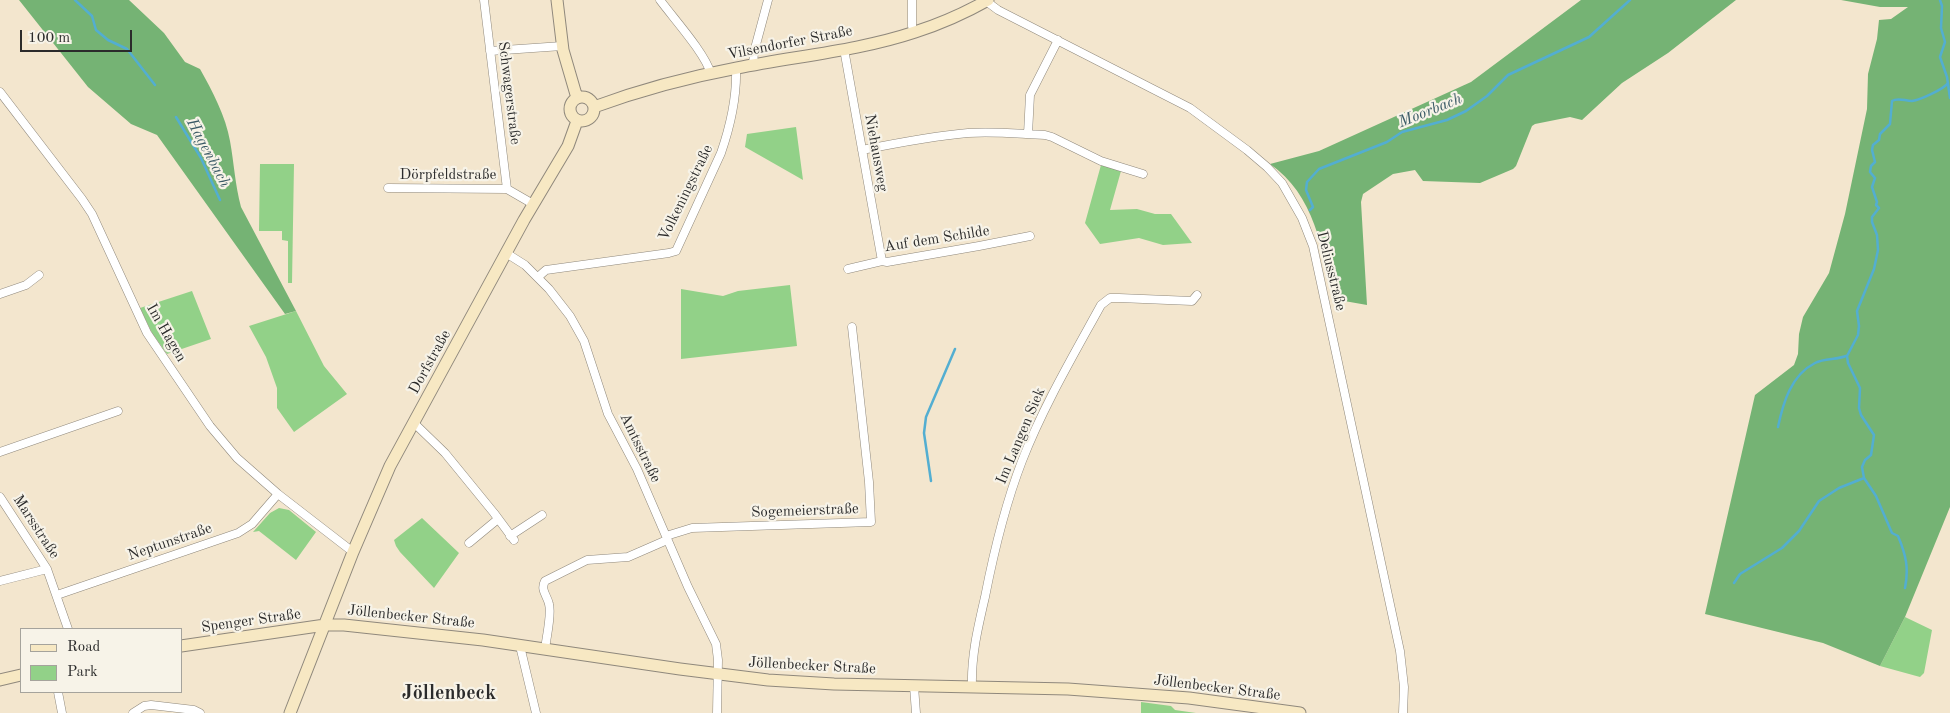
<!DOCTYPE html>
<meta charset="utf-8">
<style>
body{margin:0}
#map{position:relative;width:1950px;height:713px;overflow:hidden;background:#f3e6ce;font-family:"Old Standard TT",serif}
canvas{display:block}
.legend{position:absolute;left:20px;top:628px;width:162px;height:65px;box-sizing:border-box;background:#f7f3e8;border:1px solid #a5a39c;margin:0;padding:6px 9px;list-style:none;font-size:15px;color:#2b2b2b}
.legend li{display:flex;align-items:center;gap:10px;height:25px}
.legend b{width:25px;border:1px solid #a5a39c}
.scale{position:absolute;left:20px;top:30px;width:112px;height:22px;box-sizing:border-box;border:2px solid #2b2b2b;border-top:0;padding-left:6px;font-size:15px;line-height:18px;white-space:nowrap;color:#2b2b2b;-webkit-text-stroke:4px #f7f3e8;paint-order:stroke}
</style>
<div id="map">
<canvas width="1950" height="713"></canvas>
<ul class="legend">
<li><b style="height:6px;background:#f7e8c3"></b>Road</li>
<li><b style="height:14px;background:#92d188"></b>Park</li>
</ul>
<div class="scale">100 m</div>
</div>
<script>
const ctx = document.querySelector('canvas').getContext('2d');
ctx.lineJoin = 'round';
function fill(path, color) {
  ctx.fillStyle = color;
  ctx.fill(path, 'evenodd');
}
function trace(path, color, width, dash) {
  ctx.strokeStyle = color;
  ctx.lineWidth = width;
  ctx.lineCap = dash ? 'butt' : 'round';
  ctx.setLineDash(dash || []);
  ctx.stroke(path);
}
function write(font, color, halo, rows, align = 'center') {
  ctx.font = font + ' "Old Standard TT",serif';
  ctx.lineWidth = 4.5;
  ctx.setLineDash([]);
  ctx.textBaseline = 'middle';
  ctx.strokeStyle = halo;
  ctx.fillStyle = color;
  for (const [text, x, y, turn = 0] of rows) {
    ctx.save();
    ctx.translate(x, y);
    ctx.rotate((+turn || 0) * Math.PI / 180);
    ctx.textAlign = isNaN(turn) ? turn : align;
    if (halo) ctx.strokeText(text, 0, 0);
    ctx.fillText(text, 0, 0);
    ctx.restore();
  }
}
fill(new Path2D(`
 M796,127L803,180L745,147L747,134Z
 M260,164H294L292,283H288V241L282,240V231H259Z
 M1101,165L1121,171L1110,210L1137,209L1155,214H1171L1192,243L1163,245L1139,238L1100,244L1085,223Z
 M790,285L797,346L681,359V289L723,296L738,291Z
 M192,291L211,339L167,354L152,333L140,308Z
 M296,311L324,366L347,394L294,432L277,408V388L266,357L249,326Z
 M279,508L289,510L316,532L296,560L259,531L253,532L270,513Z
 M422,518L459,553L434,588L400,552L396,546L394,540Z
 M1905,617L1932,630L1924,673L1920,677L1880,666Z
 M1141,702L1171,706L1175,710L1196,713H1141Z`), '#92d188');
fill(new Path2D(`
 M19,0H129L164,33L185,62L200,69C212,90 226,117 230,141C234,163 235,185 241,207L296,311L285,314L157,135L131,124L88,87Z
 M1581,0H1736L1668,53L1622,83L1582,120L1570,117L1535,124L1532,126L1516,166L1513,169L1480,183L1423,181L1415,170L1393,174L1363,194L1361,202L1367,305L1333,299C1323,250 1314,194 1270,164L1319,151L1471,82Z
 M1841,0H1950V507L1905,617L1880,666L1823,643L1705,614L1755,395L1794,365L1798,354L1799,334L1803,317L1829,273L1845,214L1867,109L1868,74L1877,39L1879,20L1891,19L1908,7H1880Z`), '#75b374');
trace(new Path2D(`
 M75,0L92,16L96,30L108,40L127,49L155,85
 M1940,0L1942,6L1941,28L1945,42L1940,57L1947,77L1950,98
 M176,117L201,158L220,200
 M1310,210L1313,207L1306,190L1307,182L1319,169L1387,142L1402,132L1447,120L1466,111L1487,96L1508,75L1589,37L1630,0
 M1778,427C1783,403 1791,375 1815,363C1825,358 1836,360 1846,356
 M931,481L924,433L926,417L955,349
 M1734,583L1740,574L1782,548L1799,531L1819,501L1839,488L1864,478
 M1905,588C1909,568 1906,555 1898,536L1892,533L1876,496L1864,478L1862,467L1865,460L1871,455L1874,435L1861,415L1859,408L1860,388L1848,363L1847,356L1858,335L1859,326L1857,311L1874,269L1878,250L1877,235L1872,222V217L1879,208L1876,205L1877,202L1872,187L1875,178L1870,172L1871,166L1875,162L1872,150L1873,145L1879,140L1880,134L1890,124L1892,101C1898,97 1905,101 1912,101C1920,100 1944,89 1948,83`), '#53aed1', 2.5);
const minor = new Path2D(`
 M484,0L507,189
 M660,0C674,19 705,53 711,74
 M912,0V26L914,33
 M986,1L998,10L1190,108L1247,150L1267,167L1282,183L1302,218L1313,246L1400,651L1404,687L1403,713
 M844,49L882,261
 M490,51L562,46
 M753,65L754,52L768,0
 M0,92L82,199L92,214L147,333L210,426L237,458L278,494L353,552
 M1028,134L1030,95L1058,40
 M862,150C897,143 932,136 968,133C994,131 1019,134 1045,135L1052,137L1101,161L1143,174
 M388,188L507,189L533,204
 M506,253L525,265L549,289L570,316L584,341L608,414L637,469L688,587L716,644L718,660L717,713
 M848,269L882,261L887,262L979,246L1030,236
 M538,277L546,270L669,253L676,251L721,153C730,127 737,96 736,68
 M0,294L26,285L39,275
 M414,423L445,453L494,513L514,540
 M0,452L118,411
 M0,497L47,569L68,629
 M510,536L542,515
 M666,536L692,528L871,522L869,482L852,327
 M469,543L498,519
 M0,581L47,569
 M57,595L238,533L252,524L278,494
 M520,646L536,713
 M545,650C546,638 552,615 549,604C547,595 540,590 545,581L587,560L628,557L667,540
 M914,686L916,713
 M972,687C971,656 978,627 985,597C994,551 1005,505 1022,461C1043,407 1073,356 1101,305L1110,298H1119L1192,301L1197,295
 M58,692L62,713
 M133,713L144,706L151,705L194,710L200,713`);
const secondary = new Path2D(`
 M557,0L563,50L577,98
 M570 109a12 12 0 1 1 24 0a12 12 0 1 1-24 0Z
 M594,107C640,90 689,77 737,68C796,56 858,51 915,32C940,24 965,13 988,0
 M181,646L325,625H344L483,640L680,669L768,680L834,684L1068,689L1189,698L1300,713
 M0,680L21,675
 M290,713L353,552L390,466L524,220L568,146L577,121`);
trace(minor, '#8f887c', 9);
trace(secondary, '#8f887c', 13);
trace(minor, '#fff', 8);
trace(secondary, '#f7e8c3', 11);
write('15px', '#2b2b2b', '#f7f3e8', [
 ["Vilsendorfer Straße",790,43,-11],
 ["Schwagerstraße",509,93,83],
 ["Niehausweg",876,153,80],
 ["Dörpfeldstraße",448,175],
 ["Volkeningstraße",686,193,-64],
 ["Auf dem Schilde",937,239,-9],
 ["Deliusstraße",1331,271,76],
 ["Im Hagen",166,333,60],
 ["Dorfstraße",430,362,-61],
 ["Im Langen Siek",1021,436,-67],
 ["Amtsstraße",640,448,64],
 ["Sogemeierstraße",805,511,-2],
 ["Marsstraße",36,527,57],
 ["Neptunstraße",170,542,-19],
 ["Jöllenbecker Straße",411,617,6],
 ["Spenger Straße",251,621,-8],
 ["Jöllenbecker Straße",812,666,3],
 ["Jöllenbecker Straße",1217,688,7]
]);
write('italic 16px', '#395965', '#f7f3e8', [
 ["Moorbach",1430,111,-22],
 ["Hagenbach",208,153,62]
]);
write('bold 20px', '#2b2b2b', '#f7f3e8', [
 ["Jöllenbeck",449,694]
]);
</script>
